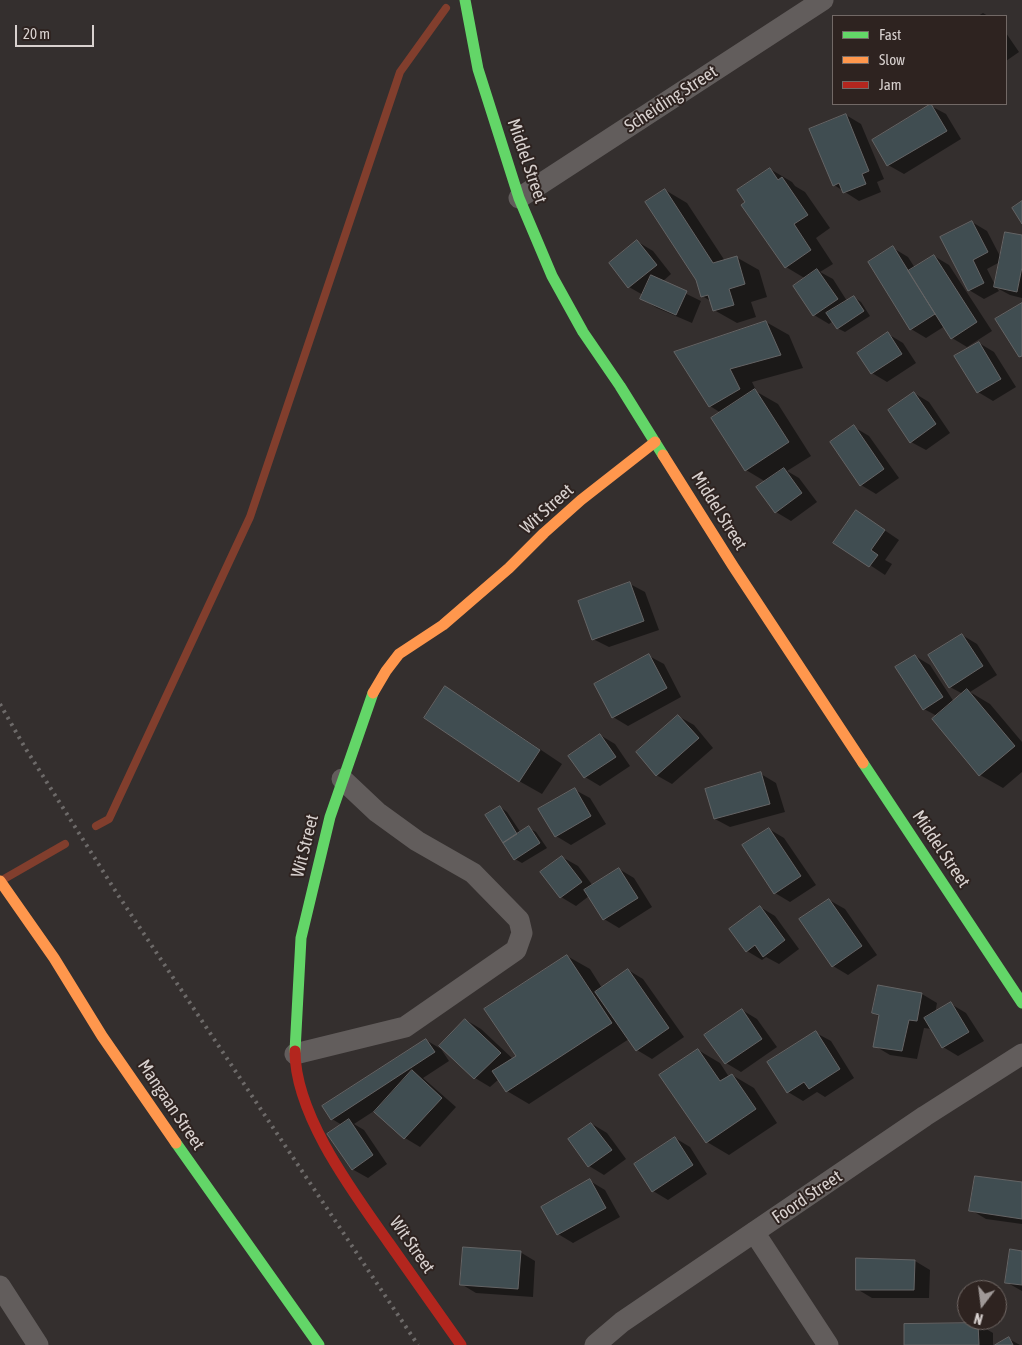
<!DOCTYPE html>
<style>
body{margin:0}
#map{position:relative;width:1022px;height:1345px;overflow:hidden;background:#342f2e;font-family:"Asap Condensed",sans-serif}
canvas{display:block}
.legend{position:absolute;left:832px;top:15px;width:175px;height:90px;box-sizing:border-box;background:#2e2320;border:1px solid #726966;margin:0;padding:6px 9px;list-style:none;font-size:15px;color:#d8d1cf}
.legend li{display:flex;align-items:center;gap:10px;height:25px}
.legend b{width:25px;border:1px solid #726966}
.north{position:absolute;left:957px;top:1280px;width:50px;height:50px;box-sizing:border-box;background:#2e2320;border:1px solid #726966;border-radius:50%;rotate:195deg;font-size:14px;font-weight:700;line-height:20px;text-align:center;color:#d8d1cf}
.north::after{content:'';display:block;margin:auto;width:18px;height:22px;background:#9f9897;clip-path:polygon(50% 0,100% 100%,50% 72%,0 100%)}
.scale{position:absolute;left:15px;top:25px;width:79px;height:22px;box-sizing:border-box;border:2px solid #d8d1cf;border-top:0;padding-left:6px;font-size:15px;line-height:18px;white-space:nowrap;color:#d8d1cf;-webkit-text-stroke:4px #2e2320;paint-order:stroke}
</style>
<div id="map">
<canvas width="1022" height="1345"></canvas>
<ul class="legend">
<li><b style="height:6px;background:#63d668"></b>Fast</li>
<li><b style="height:6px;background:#ff974d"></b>Slow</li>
<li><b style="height:6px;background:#b3261e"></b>Jam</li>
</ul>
<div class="north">N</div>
<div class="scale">20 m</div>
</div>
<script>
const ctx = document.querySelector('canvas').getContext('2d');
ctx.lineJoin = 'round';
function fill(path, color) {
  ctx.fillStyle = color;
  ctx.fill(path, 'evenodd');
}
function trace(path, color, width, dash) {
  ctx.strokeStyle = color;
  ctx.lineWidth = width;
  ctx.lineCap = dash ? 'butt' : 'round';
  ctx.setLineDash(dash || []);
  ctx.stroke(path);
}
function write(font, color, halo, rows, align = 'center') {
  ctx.font = font + ' "Asap Condensed",sans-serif';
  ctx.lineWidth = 4;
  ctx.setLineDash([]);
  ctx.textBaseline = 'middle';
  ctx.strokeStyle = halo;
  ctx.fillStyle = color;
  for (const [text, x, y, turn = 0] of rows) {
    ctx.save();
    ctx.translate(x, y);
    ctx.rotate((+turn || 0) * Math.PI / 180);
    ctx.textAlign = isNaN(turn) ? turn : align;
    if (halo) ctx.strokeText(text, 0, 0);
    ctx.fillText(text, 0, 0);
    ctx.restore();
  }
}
fill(new Path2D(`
 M983,13L988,16H978Z
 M1006,33L1019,52L1006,61Z
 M931,106L946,114L961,139L904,174L888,165L873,141Z
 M846,115L861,124L884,179L877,182L881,192L859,201L834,185Z
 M770,169L792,182L795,186L805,192L830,228L816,238L833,264L820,272L833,279L847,301L854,297L861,302L870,316L845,332L837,328L833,321L829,324L814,315L806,279L786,267Z
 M665,190L687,203L725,261L736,257L759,270L767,297L751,302L756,317L737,323L714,310L711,301L702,296Z
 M972,222L987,231L1001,258L1022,237V298L1010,295L997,288L999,291L984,299L969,290ZM1000,262L995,285L987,269Z
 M638,242L653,251L671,274L662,282L701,301L692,323L657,308L642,299L643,295L629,287Z
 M893,248L908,257L915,268L934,256L949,265L992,331L967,347L952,338L945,326L926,338L911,329L869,263Z
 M766,322L789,335L803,368L752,382L757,392L778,404L811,456L787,471L799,478L817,502L791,521L776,512L766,482L746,470L721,413L710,406L676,353Z
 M888,334L903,343L916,363L887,382L872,373Z
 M979,343L994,352L1016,387L993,401L978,392Z
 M914,393L929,402L950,433L926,450L911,442Z
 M854,427L869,436L899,478L876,494L861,485L832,442Z
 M871,521L899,540L885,560L892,564L885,575L835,542Z
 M630,584L645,592L659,630L609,647L593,639Z
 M962,635L977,644L997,675L970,692L990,704L1022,742V772L1003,788L980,775L937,716L924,709L915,656L930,665L954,702L963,694L950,687Z
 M649,656L664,664L681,697L628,726L613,717Z
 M445,688L468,701L562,764L542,794L519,781Z
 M678,716L694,725L713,748L672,784L656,775Z
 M600,735L615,744L630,766L600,786L585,777Z
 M761,774L776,783L785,812L730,827L715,819Z
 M575,790L590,798L606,824L571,845L556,836Z
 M500,807L507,812L521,833L529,828L536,832L547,848L522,863L515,859Z
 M769,829L784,838L816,885L790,902L775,893Z
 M562,857L578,866L593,886L619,869L634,878L652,907L619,928L604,919L589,896L576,906L561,897Z
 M829,900L845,909L877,955L848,975L833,966Z
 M760,907L775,916L799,949L779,964L766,957L762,960L747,951L731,929Z
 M567,956L590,969L602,988L628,970L643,979L684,1037L652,1059L637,1050L629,1039L529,1104L507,1091L499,1079L490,1087L475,1078L441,1045L466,1020L481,1029L513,1059L517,1056Z
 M922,994L937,1003L935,1014L951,1004L966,1013L984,1041L958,1056L943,1047L932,1029L924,1028L917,1059L890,1055L875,1046L880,1017L873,1013Z
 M742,1010L757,1019L777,1047L741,1072L726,1063Z
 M816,1033L831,1041L854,1078L825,1097L817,1092L803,1101L788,1092Z
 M426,1040L441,1049L449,1061L423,1078L456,1107L420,1147L405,1138L374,1111L354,1124L364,1130L387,1164L368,1178L352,1169L342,1125L332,1119Z
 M698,1050L720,1063L729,1077L732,1075L754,1088L777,1123L729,1155L707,1142Z
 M592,1124L607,1133L626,1159L604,1175L589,1166Z
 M675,1138L690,1147L707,1174L668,1200L653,1191Z
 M590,1181L605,1190L620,1217L573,1243L558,1234Z
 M1022,1184V1224L986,1219L971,1210Z
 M520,1252L535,1261L533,1297L476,1293L461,1284Z
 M1022,1252V1291L1006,1282Z
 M915,1261L930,1270L929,1298H872L857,1289Z
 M978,1324L993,1333V1345H905Z
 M1009,1339L1020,1345H998Z`), '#0007');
trace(new Path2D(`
 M96,826L109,819L250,517L400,72L446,8
 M4,879L65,844`), '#813e2d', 8);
const building = new Path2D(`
 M931,104L947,131L887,166L872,140Z
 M846,114L869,171L862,174L866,184L843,193L839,183L833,186L809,129Z
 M770,168L778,180L782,177L808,215L794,224L811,250L785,268L741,205L745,202L737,190Z
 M665,189L713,263L737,256L745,284L729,289L734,305L713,311L708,295L701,297L696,280L645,202Z
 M1022,201V224L1012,208Z
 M972,221L988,252L973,260L984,283L968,291L940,237Z
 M1005,232L1022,235V267L1017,292L994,287Z
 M637,240L657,265L628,288L609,263Z
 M893,246L935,314L910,330L868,262Z
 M934,255L977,322L951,339L908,271Z
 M817,269L838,299L813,316L793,286Z
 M651,275L687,291L676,315L640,299Z
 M854,296L864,311L837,329L826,313Z
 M1022,303V356L1019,357L995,319Z
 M766,321L781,355L730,369L740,389L709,407L674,352Z
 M888,332L902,354L871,374L857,353Z
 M979,342L1001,379L977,393L954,356Z
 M755,389L789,442L745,471L711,418Z
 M914,392L936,424L910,443L888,410Z
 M854,425L884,469L860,486L830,442Z
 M784,468L802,493L775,513L756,487Z
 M856,510L885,530L871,550L878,555L869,567L833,543Z
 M630,582L644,621L592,640L578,601Z
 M962,634L983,666L949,688L928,655Z
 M649,654L667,688L612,718L594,684Z
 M915,655L943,697L923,710L895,667Z
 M445,686L540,750L519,782L424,718Z
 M967,689L1015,746L979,776L932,719Z
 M678,715L699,738L656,776L636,752Z
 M600,734L616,757L584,778L568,756Z
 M761,772L770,804L714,819L705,789Z
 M575,788L591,816L555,837L538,809Z
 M500,806L517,834L503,843L485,815Z
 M529,826L540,843L514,860L503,843Z
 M769,828L801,876L774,894L742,845Z
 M562,856L582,882L560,898L540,872Z
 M619,868L638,898L603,920L584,890Z
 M829,899L862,946L832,967L799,919Z
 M760,906L785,940L763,957L755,945L746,952L729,929Z
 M567,955L612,1023L506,1092L492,1071L516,1056L484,1009Z
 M628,969L669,1028L636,1051L595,992Z
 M878,985L922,993L917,1021L909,1020L902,1051L873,1047L879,1015L872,1013Z
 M951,1002L969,1032L942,1048L924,1018Z
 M742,1009L762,1039L725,1064L704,1035Z
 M465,1019L501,1053L474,1079L439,1046Z
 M816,1031L840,1069L809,1089L804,1082L787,1093L767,1062Z
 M426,1039L435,1052L331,1120L322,1106Z
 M698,1049L720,1081L732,1074L756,1109L706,1143L659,1075Z
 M412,1070L442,1098L404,1139L374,1112Z
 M349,1119L373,1155L352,1170L327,1134Z
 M591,1123L612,1150L588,1167L568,1139Z
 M675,1137L693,1165L652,1192L634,1164Z
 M975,1176L1022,1182V1219L969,1211Z
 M590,1179L606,1208L557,1235L541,1207Z
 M463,1247L521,1251L518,1289L460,1285Z
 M1010,1249L1022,1251V1285L1005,1283Z
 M856,1258L915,1260L914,1290H856Z
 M978,1323L979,1345H904V1324Z
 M1009,1337L1013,1345H995Z`);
fill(building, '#404d51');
trace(building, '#646465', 1);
trace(new Path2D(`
 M519,198L823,0
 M295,1054L405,1027L516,950L522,933L519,920L473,873L417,841L377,812L342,779
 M754,1232L828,1345
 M0,1286L38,1345
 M595,1345L622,1322L925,1116L1022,1054`), '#625d5c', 21);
trace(new Path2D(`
 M465,0L478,69L519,198L552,276L583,332L620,386L663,455
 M863,763L1022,1003
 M295,1051L301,938L330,817L373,693
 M176,1143L319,1345`), '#63d668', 11);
trace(new Path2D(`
 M663,455L733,566L863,763
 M373,693L386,671L399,654L443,625L509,568L544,533L581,500L655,442
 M0,881L54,958L102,1036L176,1143`), '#ff974d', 11);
trace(new Path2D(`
 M295,1051C295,1115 353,1192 389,1243C413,1277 437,1311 461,1345`), '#b3261e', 11);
trace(new Path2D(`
 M0,704L24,746L118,895L418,1345`), '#6d6a69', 4, [2.5, 5]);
write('18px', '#d8d1cf', '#2e2320', [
 ["Scheiding Street",671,99,-33],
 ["Middel Street",527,161,71],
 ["Wit Street",547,509,-42],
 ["Middel Street",719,511,58],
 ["Wit Street",305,846,-76],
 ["Middel Street",941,849,56],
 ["Mangaan Street",171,1105,56],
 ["Foord Street",807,1197,-34],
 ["Wit Street",412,1245,55]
]);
</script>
